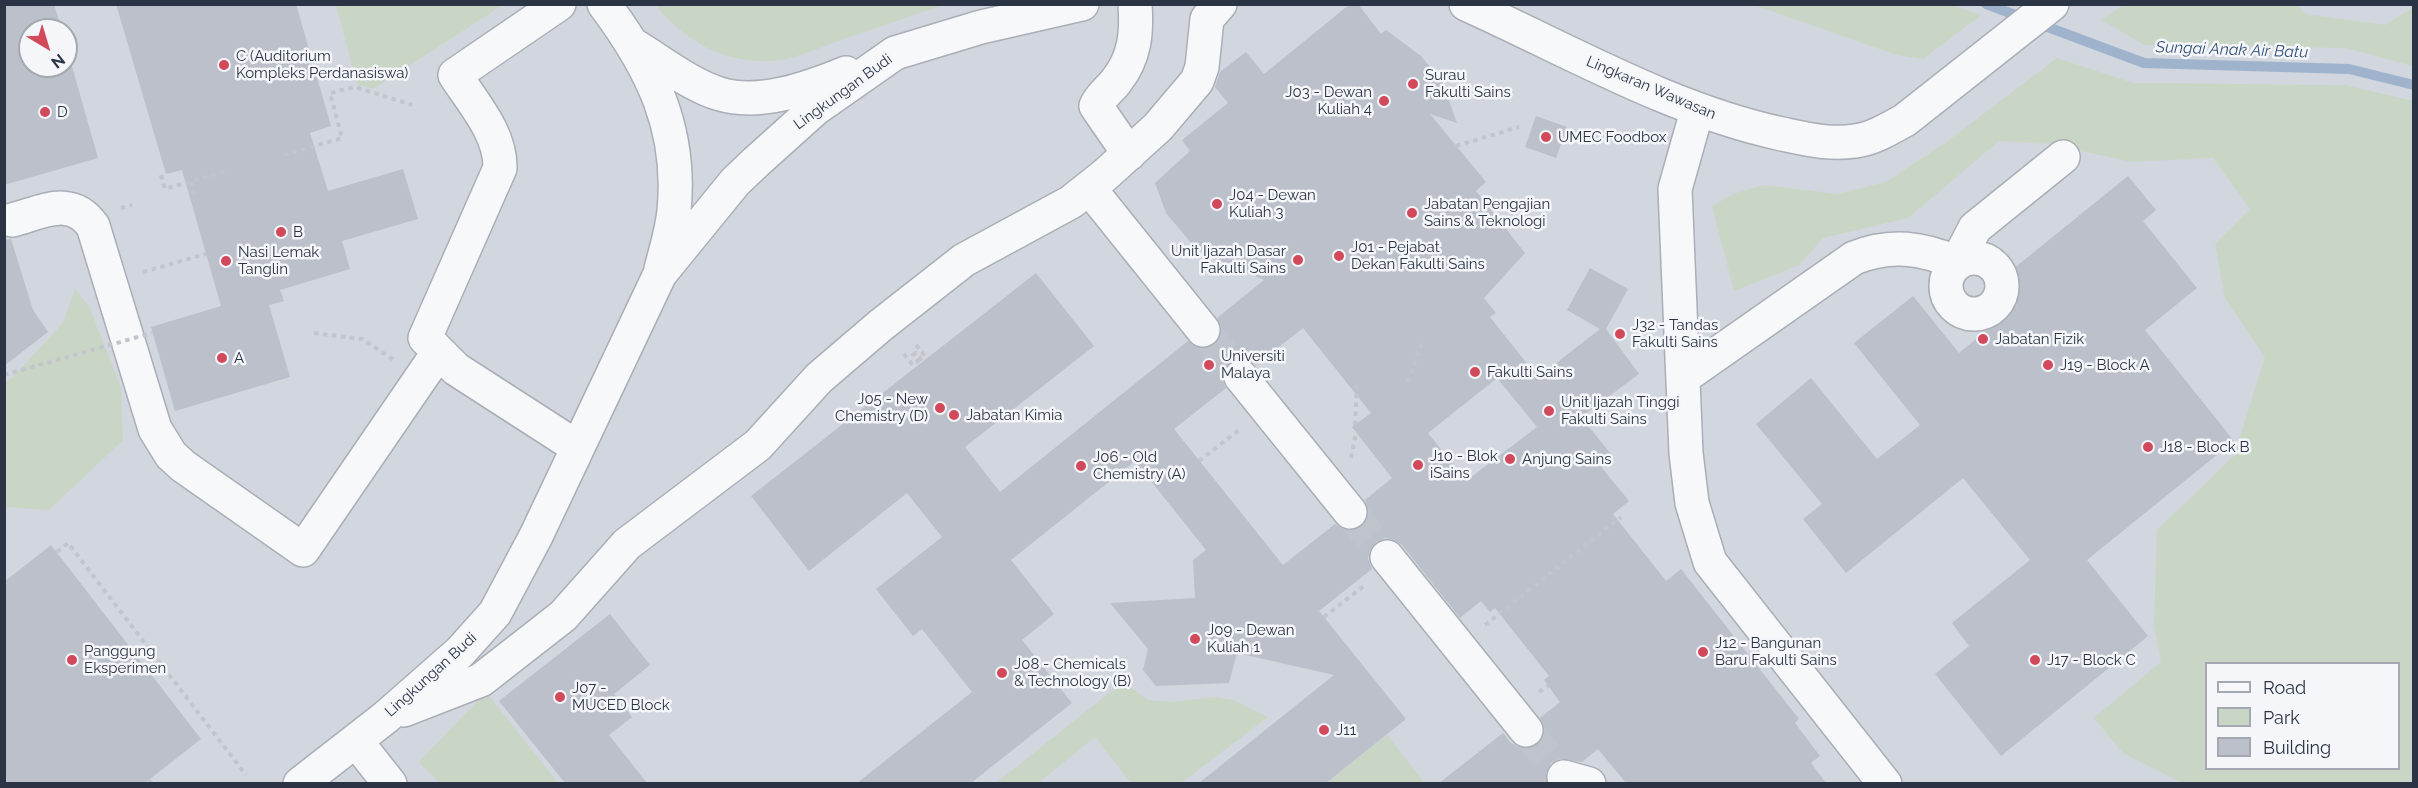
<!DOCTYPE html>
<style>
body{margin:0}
#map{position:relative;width:2418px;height:788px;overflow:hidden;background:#e4e7ec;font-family:Raleway,sans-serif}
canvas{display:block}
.frame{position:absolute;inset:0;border:6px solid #2b3445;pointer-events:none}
.legend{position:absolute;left:2205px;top:662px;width:195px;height:108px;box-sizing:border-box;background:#f4f6f9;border:2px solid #a4a8b1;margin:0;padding:8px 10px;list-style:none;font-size:18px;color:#2b3445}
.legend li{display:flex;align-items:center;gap:12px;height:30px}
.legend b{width:30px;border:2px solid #a4a8b1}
.north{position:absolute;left:18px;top:18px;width:60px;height:60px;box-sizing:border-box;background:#f4f6f9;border:2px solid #a4a8b1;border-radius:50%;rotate:142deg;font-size:16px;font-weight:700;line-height:24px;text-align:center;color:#2b3445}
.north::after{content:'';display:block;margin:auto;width:21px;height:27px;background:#d1495b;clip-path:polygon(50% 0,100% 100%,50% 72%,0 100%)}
</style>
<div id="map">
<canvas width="2418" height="788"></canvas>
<div class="frame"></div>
<ul class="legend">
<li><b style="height:8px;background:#f7f8fa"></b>Road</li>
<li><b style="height:16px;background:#c9d6c5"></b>Park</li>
<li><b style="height:16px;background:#bbc0ca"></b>Building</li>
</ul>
<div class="north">N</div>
</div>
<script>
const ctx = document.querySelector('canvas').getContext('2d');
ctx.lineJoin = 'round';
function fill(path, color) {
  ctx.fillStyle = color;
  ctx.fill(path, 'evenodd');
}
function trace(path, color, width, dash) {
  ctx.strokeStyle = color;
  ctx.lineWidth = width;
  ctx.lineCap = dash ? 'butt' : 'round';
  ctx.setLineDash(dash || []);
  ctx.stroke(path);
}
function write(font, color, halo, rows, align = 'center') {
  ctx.font = font + ' Raleway,sans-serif';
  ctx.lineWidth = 5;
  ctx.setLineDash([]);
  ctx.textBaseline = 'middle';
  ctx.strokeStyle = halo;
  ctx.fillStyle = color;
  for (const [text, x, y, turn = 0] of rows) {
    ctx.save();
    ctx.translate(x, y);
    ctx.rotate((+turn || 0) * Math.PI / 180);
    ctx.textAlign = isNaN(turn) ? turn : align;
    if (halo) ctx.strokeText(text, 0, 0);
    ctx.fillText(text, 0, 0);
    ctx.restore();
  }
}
fill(new Path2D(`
 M5,5H2413V783L5,784ZM30,30H66V66H30ZM2206,664H2398V768H2206Z`), '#d2d6de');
fill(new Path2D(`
 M336,5V4L503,5L373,89L357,84Z
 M656,5H943C911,16 879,27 847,38C828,44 809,53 790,58C737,70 688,46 656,5Z
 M1754,5H1952L1981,15L1923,59L1897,55Z
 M2298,5L2305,14L2385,25L2413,7V66L2346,48L2144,45L2102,20L2123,5Z
 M2057,58L2133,83L2345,85L2413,101V783H2182L2123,753L2094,718L2161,662L2154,625L2157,530L2234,456L2265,357L2225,298L2215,244L2250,209L2213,158L2131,162L2051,144L1999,141L1908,218L1823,238L1799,265L1734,291L1712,206L1733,194L1764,185L1838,194L1886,182L1948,141ZM2206,664H2398V768H2206Z
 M75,289L89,306L121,388L123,440L49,510L5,507V382L11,379L63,323Z
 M1123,682L1148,700L1172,702L1213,697L1233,700L1268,717L1181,783H1131L1095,737L1038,783H996Z
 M486,692L558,783H439L419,762Z
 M1387,735L1425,783H1326Z`), '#c9d6c5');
trace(new Path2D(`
 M1986,4L2144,63L2349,69L2414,85`), '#9fb4cc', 10);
fill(new Path2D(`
 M4,4H54L62,30H30V66H66V45L98,158L4,185Z
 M116,4H296L331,126L310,133L328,191L403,169L418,219L342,241L350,269L280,290L284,301L269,305L290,377L175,411L151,327L221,306L182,170L166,174Z
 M1350,4H1358L1381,34L1386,30L1421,56L1443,83L1457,123L1430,114L1486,182L1476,191L1525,253L1484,298L1496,313L1490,317L1536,375L1543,370L1545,372L1600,329L1567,310L1590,268L1628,289L1606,329L1639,374L1581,417L1614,458L1602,468L1629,501L1613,514L1666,581L1681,569L1799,719L1795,723L1820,756L1811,763L1826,783H1626L1598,749L1582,762L1560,759L1551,763L1546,773L1547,783H1439L1503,733L1510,742L1520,748L1528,749L1537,745L1544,736V727L1540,718L1560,702L1544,680L1549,676L1495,608L1490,612L1481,601L1460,618L1402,545L1394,540L1385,538L1376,542L1370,550L1368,559L1372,569L1319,611L1406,719L1326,783H1199L1334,675L1237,653L1229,683L1156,686L1143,670L1148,649L1110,603L1195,598L1193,560L1206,550L1135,461L1011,560L1054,614L1022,640L1072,703L971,783H857L972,692L922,629L913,636L876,589L942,537L907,493L809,571L751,496L1036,273L1094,346L965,447L1000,492L1188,341L1196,347L1205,349L1215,344L1221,336L1222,328L1217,318L1264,280L1206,255L1192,244L1166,213L1155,183L1190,151L1182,140L1228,103L1215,87L1220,72L1246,52L1264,74ZM1303,328L1371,413L1352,427L1392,478L1365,500L1368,509V518L1361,527L1352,531L1344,530L1335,524L1283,565L1174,429L1226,388L1222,379L1223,371L1230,362L1239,358L1247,359L1256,365ZM1497,378L1537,427L1466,481L1428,433Z
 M1536,116L1567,127L1556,158L1525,147Z
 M2128,176L2156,210L2143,221L2197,288L2145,330L2234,441L2087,560L2148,636L2001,756L1935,674L1969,646L1952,623L2030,560L1963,478L1846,573L1803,519L1822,504L1756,424L1811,378L1877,459L1920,425L1854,343L1913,296L1959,353L2017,305L1997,282Z
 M11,239L33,310L48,332L4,366V240Z
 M51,545L201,739L145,783H4V582Z
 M610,614L650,665L614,694L632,717L609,735L647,783H565L499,701Z`), '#bbc0ca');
trace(new Path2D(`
 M1203,330L1241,377
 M1350,512L1387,557
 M1526,730L1564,777`), '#bfc3cb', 33, [33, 16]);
const minor = new Path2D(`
 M559,4L455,75C473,103 501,134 500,168L425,338L456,369L577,447
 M604,4C652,68 682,129 674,211C672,230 666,250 661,269
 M1466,4C1570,51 1671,110 1782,134C1806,139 1830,145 1855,141C1872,139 1889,129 1905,120L2052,4
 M635,46C660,61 692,86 720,94C760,106 809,88 846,73
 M1697,111L1675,189L1686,453L1692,503L1710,562L1885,784
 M1129,154L1096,106C1100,96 1111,89 1117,80C1135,57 1137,33 1135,4
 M1089,188L1203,330
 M12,220C43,212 71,195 93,226L155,429L171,455L183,466L303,550L438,353
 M1970,258L1964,249L1975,228L2063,157
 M1946 286a28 28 0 1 1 56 0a28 28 0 1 1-56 0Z
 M1241,377L1350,512
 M1684,377L1854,258C1891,243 1922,248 1958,263
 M1387,557L1526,730
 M404,710L481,680L563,616L627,544L758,445L819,378L881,325L964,260L1071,202L1105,175L1158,127L1197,81L1202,67L1207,19L1220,4
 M356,741L390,784
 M1564,777L1589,784
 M300,784L386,717L460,652L495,613L536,536L660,274L735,182L756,162L815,109L895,53L981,27L1082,4`);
trace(minor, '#a9aeb7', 36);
trace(new Path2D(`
 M1456,146L1519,127
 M284,155L342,138L330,93L355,87L412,105
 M161,175L165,189L226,171
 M191,182L194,195
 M121,208L132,205
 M143,272L206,254
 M314,333L362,339L394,360
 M916,345L925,356L921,359L916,353L913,355L920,364
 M904,354L915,368
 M1408,382L1423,339
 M1355,425L1357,383
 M1351,458L1356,433
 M1199,461L1239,430
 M57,552L68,543L246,775
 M1324,617L1365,585
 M1485,625L1621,517
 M1539,692L1548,686
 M149,780L152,784`), '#c2c5cb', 4, [4.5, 4.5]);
trace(minor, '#f7f8fa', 33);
trace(new Path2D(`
 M4,375L152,333`), '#c2c5cb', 4, [4.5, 4.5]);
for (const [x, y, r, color] of [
 [224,65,6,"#d1495b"],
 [1413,84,6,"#d1495b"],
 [1384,101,6,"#d1495b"],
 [45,112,6,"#d1495b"],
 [1546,137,6,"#d1495b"],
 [1217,204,6,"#d1495b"],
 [1412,213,6,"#d1495b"],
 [281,232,6,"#d1495b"],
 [1339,256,6,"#d1495b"],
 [1298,260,6,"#d1495b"],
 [226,261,6,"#d1495b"],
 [1620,334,6,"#d1495b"],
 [1983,339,6,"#d1495b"],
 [222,358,6,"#d1495b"],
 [1209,365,6,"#d1495b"],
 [2048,365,6,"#d1495b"],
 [1475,372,6,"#d1495b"],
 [940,408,6,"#d1495b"],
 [1549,411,6,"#d1495b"],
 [954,415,6,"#d1495b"],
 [2148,447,6,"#d1495b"],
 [1510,459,6,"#d1495b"],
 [1418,465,6,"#d1495b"],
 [1081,466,6,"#d1495b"],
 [1195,639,6,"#d1495b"],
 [1703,652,6,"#d1495b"],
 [72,660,6,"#d1495b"],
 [2035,660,6,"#d1495b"],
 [1002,673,6,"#d1495b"],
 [560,697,6,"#d1495b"],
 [1324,730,6,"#d1495b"]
]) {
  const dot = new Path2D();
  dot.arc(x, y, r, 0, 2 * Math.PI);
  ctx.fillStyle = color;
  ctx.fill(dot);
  trace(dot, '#f4f6f9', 2);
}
write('15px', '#2b3445', '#f4f6f9', [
 ["C (Auditorium",236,56],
 ["Kompleks Perdanasiswa)",236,73],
 ["Surau",1425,75],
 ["Fakulti Sains",1425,92],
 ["J03 - Dewan",1372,92,"right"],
 ["Kuliah 4",1372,109,"right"],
 ["D",57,112],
 ["UMEC Foodbox",1558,137],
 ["J04 - Dewan",1229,195],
 ["Kuliah 3",1229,212],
 ["Jabatan Pengajian",1424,204],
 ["Sains & Teknologi",1424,221],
 ["B",293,232],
 ["J01 - Pejabat",1351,247],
 ["Dekan Fakulti Sains",1351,264],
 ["Unit Ijazah Dasar",1286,251,"right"],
 ["Fakulti Sains",1286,268,"right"],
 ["Nasi Lemak",238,252],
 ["Tanglin",238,269],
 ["J32 - Tandas",1632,325],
 ["Fakulti Sains",1632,342],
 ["Jabatan Fizik",1995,339],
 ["Universiti",1221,356],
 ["Malaya",1221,373],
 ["A",234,358],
 ["J19 - Block A",2060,365],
 ["Fakulti Sains",1487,372],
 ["J05 - New",928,399,"right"],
 ["Chemistry (D)",928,416,"right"],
 ["Unit Ijazah Tinggi",1561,402],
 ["Fakulti Sains",1561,419],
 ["Jabatan Kimia",966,415],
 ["J18 - Block B",2160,447],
 ["J10 - Blok",1430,456],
 ["iSains",1430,473],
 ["J06 - Old",1093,457],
 ["Chemistry (A)",1093,474],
 ["Anjung Sains",1522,459],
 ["J09 - Dewan",1207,630],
 ["Kuliah 1",1207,647],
 ["J12 - Bangunan",1715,643],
 ["Baru Fakulti Sains",1715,660],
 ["Panggung",84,651],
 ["Eksperimen",84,668],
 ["J17 - Block C",2047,660],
 ["J08 - Chemicals",1014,664],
 ["& Technology (B)",1014,681],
 ["J07 -",572,688],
 ["MUCED Block",572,705],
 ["J11",1336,730]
], 'left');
write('15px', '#2b3445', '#f4f6f9', [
 ["Lingkaran Wawasan",1651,88,23],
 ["Lingkungan Budi",843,92,-36],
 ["Lingkungan Budi",431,675,-42]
]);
write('italic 16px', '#34527a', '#f4f6f9', [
 ["Sungai Anak Air Batu",2232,50,2]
]);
</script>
